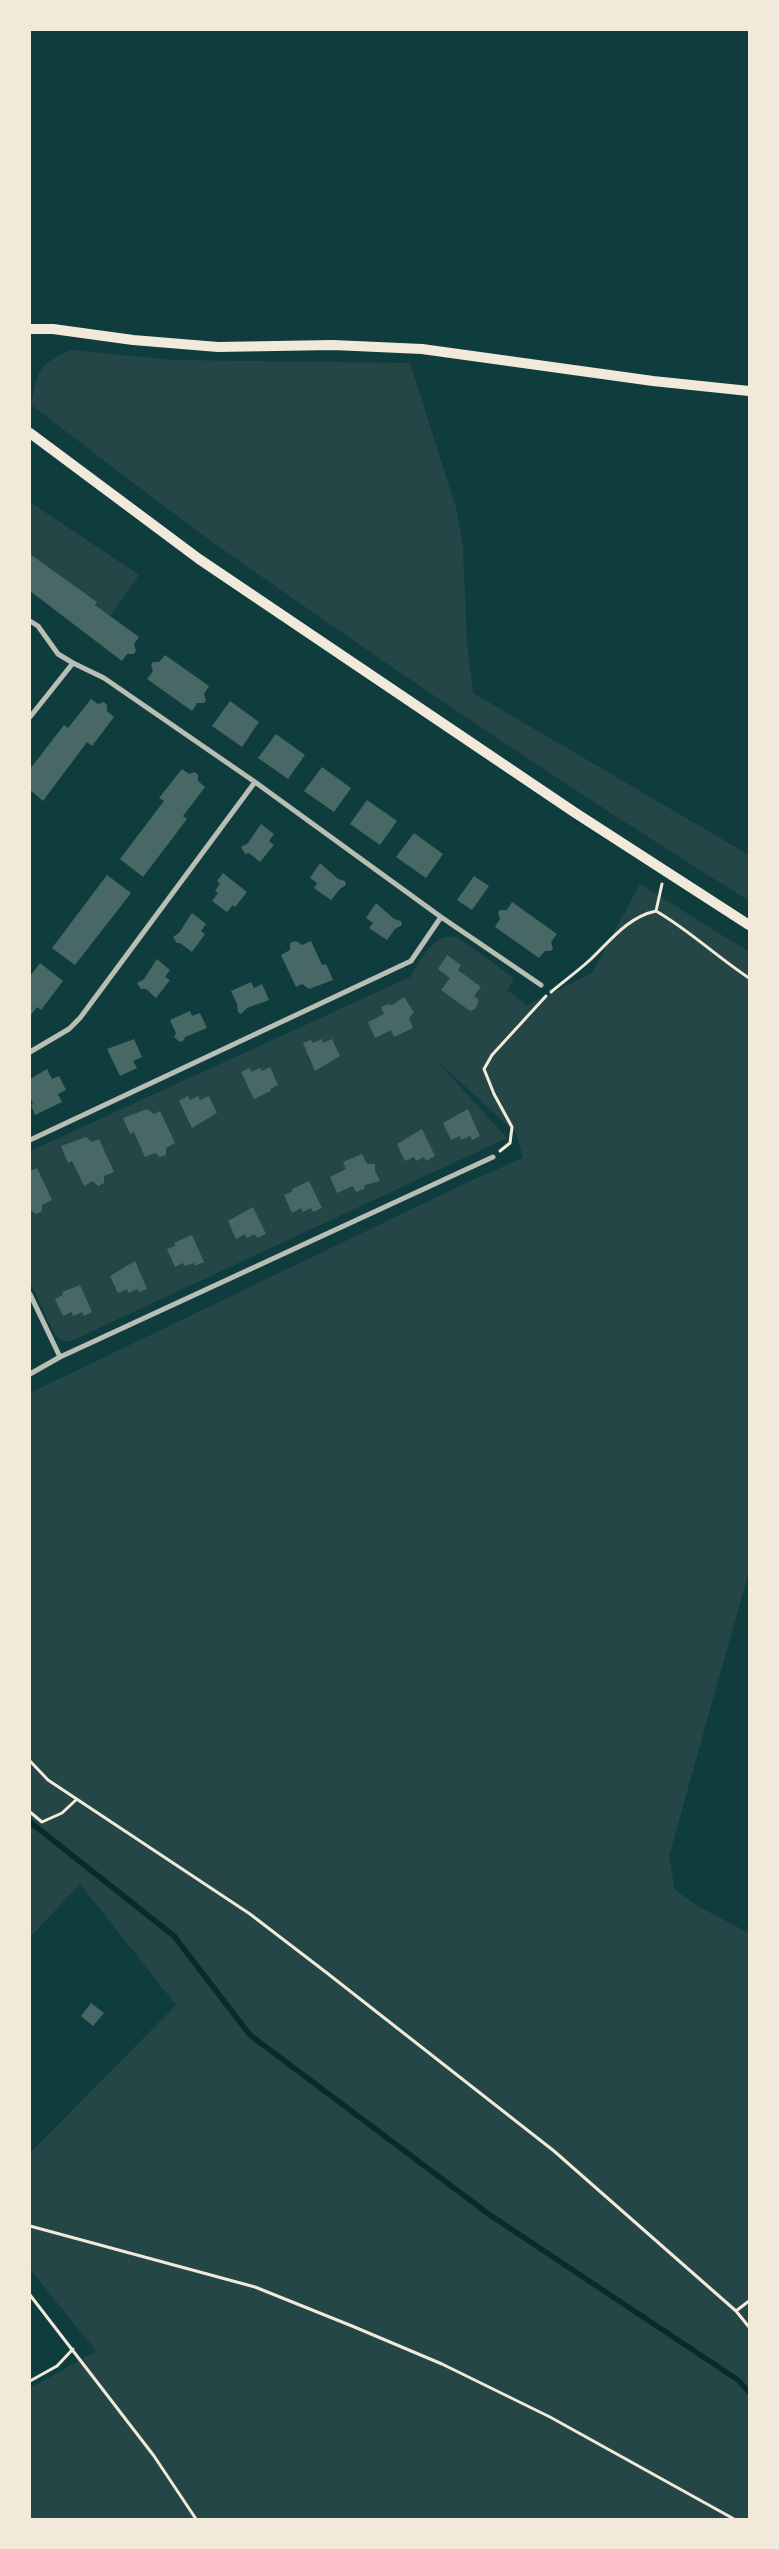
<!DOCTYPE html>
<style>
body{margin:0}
#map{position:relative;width:779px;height:2549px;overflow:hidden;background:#0f3d3e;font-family:Montserrat,sans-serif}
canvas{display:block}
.frame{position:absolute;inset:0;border:31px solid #f1e9da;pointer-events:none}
</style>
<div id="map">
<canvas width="779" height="2549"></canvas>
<div class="frame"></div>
</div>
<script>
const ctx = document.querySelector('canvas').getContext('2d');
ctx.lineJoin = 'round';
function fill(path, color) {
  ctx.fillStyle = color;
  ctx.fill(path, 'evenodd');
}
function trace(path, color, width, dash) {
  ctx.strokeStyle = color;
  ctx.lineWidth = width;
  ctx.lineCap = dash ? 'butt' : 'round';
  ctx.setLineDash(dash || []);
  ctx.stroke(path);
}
fill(new Path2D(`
 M70,350L174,360L410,363L457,511L463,547L467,643L473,693L749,855V901C578,794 410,681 245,565C172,514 102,458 31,405C38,370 37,366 70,350Z
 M30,502L139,575L110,616L95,605L97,602L30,554Z
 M640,884L749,952V1571L669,1856L675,1890L701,1908L749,1933V2519H30V2388L96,2351L30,2269V2153L176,2005L80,1884L30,1937V1393L470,1181L523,1158L516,1133L436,1060L507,1138L71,1341H62L55,1335L30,1282V1151L410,977C422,959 433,932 457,937L514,978L507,990L527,1005L592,973Z`), '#244646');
trace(new Path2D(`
 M30,1822L174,1936L250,2035L490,2215L738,2380L749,2392`), '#0a2a2b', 5.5);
fill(new Path2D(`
 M30,554L97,602L95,605L139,637L134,644L136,651L134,654H127L122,661L30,591Z
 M165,655L209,686L204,694L206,700L204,703H197L192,711L147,679L153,671L151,665L153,662H159Z
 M91,699L98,704L104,702L107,705V711L114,717L92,746L87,742L43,801L30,790V769L64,725L68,728Z
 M230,701L259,722L242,747L212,726Z
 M276,734L305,755L288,779L258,758Z
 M322,767L351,788L334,812L304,791Z
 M182,769L189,774L195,772L198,775V781L205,787L183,816L187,819L143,877L120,859L164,801L159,798Z
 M367,800L397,821L380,845L350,824Z
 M261,824L274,834L269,841L274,845L260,862L249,853L245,854L241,847L248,843Z
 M414,833L443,854L426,878L396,857Z
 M320,863L338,879L345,881L346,885L340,889L331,900L314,888L317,883L310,878Z
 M223,873L247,892L235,907L233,905L227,912L212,901L218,893L215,891L220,883L217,881Z
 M107,875L131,893L75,965L52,948Z
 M474,876L489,886L472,910L457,900Z
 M512,902L557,934L551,942L553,948L551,951H545L539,958L495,927L500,919L498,913L500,910H507Z
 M376,903L394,919L401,921L402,925L395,929L387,940L369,928L373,923L366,918Z
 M192,913L206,924L201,931L205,934L192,952L180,943H177L173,937L179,933Z
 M296,941L302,945L311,941L322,965L326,964L333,980L309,989L302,984L296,987L281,955L290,950V943Z
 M447,955L461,965L458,970L481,987L474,996L479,1000L475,1009L470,1011L441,990L450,978L438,969Z
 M157,959L170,970L165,977L170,980L156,998L146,989H141L137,983L144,979Z
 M40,963L63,981L41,1010L37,1007L30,1016V976Z
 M251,982L254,988L262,984L269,1000L247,1008L241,1014L238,1012L237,1004L231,991Z
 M404,997L414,1012L409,1018L413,1028L394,1037L391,1030L375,1038L368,1022L384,1014L381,1007L388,1004L392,1005Z
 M190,1011L192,1016L200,1013L207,1028L185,1037L184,1040L180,1042L174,1037L176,1033L170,1020Z
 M134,1039L142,1057L133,1061L137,1068L120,1076L107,1049Z
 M322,1039L323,1043L332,1039L340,1056L315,1071L303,1043L311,1040L313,1043Z
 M270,1067L278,1085L270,1089L271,1091L254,1099L241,1072L250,1068L251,1072L260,1068L262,1071Z
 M47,1069L52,1079L59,1076L66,1090L58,1094L62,1102L35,1115L31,1105L33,1104L30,1097V1079Z
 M188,1096L190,1100L198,1096L200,1100L209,1096L217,1113L192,1128L179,1101Z
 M147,1109L154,1114L160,1111L175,1143L166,1148V1155L160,1157L155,1153L145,1157L134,1132L130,1134L123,1118Z
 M468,1109L480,1136L472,1140L470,1136L461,1140L460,1136L451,1140L443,1123Z
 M422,1129L435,1156L426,1161L424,1157L416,1161L414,1157L405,1161L397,1144Z
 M86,1137L92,1142L99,1139L114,1172L104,1176V1183L98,1186L93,1181L84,1186L72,1161L68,1163L61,1146Z
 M362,1154L367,1164H375V1171L380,1181L365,1185L364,1189L356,1192L353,1186L337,1193L330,1177L346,1169L343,1162Z
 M37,1168L52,1200L42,1205V1211L36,1214L30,1210V1171Z
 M309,1181L322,1208L313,1212L311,1208L303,1212L301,1208L292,1213L284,1195L293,1191L292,1189Z
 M253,1207L266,1234L257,1238L255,1234L247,1238L245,1234L236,1239L228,1221Z
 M192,1235L204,1262L195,1266L194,1263L185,1266L183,1263L175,1267L167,1249L175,1246L174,1243Z
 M135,1261L147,1289L139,1292L137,1289L128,1293L127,1289L118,1293L110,1276Z
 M80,1285L92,1312L84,1316L82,1312L73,1316L72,1312L63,1316L55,1299L63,1295L62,1292Z
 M91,2003L104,2013L93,2026L81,2016Z`), '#486865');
trace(new Path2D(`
 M656,911L662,884
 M551,992C564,981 578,971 591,959C611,940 628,917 656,911C689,930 717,957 749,978
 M500,1151L510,1143L512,1127L494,1094L484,1069L492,1055L546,996
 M30,1761L48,1780L250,1914L327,1973L554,2151L736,2311L749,2327
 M30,1812L42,1822L62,1813L77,1799
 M30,2226L255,2287L352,2326L442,2364L550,2417L734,2519
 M30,2295L154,2456L196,2519
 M736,2311L749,2301
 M30,2381L57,2366L73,2349`), '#f1e9da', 3);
trace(new Path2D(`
 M30,621L38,626L58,654L73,663L104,678L255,782L441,917L541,985
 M30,717L73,663
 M30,1052L69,1029L80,1018L255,782
 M30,1140L411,961L441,917
 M30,1294L60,1357
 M30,1374L60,1357L493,1157`), '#b8beb3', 5);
trace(new Path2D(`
 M30,329H53L133,340L218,347L333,345L422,349L653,381L749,391
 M30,433L199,559L574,812L749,925`), '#f1e9da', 10);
</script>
